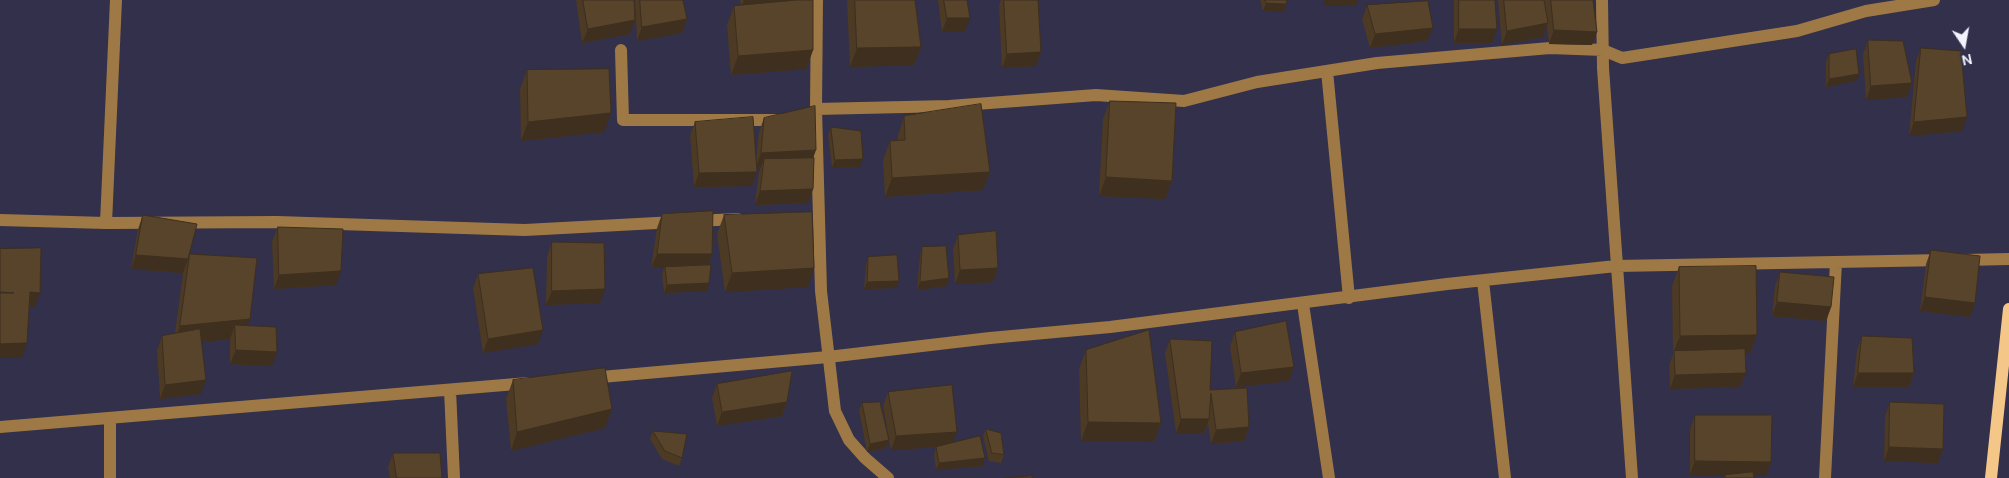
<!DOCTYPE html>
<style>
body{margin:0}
#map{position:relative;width:2009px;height:478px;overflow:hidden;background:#32304b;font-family:"DM Sans",sans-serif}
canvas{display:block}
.north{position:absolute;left:1939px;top:20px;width:50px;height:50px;-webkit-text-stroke:4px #32304b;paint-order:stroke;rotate:168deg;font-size:14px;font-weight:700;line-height:20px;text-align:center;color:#f2f2fd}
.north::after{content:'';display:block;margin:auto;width:18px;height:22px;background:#f2f2fd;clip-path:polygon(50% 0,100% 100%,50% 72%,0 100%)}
</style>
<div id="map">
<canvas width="2009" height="478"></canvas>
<div class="north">N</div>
</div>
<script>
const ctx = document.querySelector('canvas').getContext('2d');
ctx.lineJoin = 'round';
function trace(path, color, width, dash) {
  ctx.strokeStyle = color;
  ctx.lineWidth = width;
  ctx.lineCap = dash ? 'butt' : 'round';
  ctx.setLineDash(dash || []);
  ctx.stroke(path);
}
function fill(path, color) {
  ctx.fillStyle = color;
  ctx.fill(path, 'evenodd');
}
trace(new Path2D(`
 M1602,0L1603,68L1632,478
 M621,50L623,120H779
 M1327,71L1349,298
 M816,109L817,0
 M0,220L106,223L277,222L525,230L675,222
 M695,221L738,219
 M106,223L116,0
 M1964,260L2009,259
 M1483,281L1505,478
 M1303,304L1329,478
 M590,378L828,357L990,338L1110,327L1447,284L1616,266L1944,260
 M450,390L454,478
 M110,418V478
 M0,427L528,383
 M888,478L865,458L849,440L835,411L821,291L816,109L949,106L1096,95L1184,101L1257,82L1377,63L1550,48L1603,50L1622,58L1797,31L1866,11L1934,0
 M1825,478L1836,262`), '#9f7945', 12);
trace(new Path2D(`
 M1991,478L2009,309`), '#f4c687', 12);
fill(new Path2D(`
 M576,0H634L635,20L630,34L582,43Z
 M635,0H683L687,19L682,33L637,41Z
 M740,0H813V50L806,69L731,75L727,25L734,6L741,5Z
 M847,0H915L921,47L914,65L850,67Z
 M938,0H967L965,32H942Z
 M1001,0H1038L1041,52L1036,66L1002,68L999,6Z
 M1260,0H1287L1284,12L1263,11Z
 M1454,0H1495L1492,43H1454Z
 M1498,0H1593L1592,45L1549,44L1547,26L1543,37L1502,45Z
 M1367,5L1433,28L1427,41L1370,48L1362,19Z
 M1868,40L1912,83L1907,97L1866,100L1863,54Z
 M1921,48L1962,131L1909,136L1916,61Z
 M1829,54L1856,81L1826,87V61Z
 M527,70L604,132L521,141L520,89Z
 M1110,101L1172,181L1165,199L1099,196L1103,119Z
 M904,116L990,172L983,190L885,197L883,160L890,141L898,140V135Z
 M764,118L814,158L813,189L808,203L755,205L759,173L761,167H757V172L752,186L694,187L690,135L695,122L756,160L759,132Z
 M831,127L860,167L832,168L828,135Z
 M662,214L712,254L708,265L709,283L707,291L664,293L662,274L664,268H651L657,228Z
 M143,215L188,259L183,273L131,269L138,229Z
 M724,215L808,287L725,292L717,234Z
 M278,227L336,285L274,289L272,241Z
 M958,235L998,268L993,282L955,284L953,249Z
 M552,242L600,303L546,305L547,256Z
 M922,247L949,278L947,286L917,290L920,255Z
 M1931,250L1975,303L1970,317L1920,311L1926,264Z
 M190,254L250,319L247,326L272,366L230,364V339L202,342L201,394L160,399L157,350L162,336L175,333L183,273Z
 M868,257L896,288L864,289L866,264Z
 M1679,267L1757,335L1750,353H1745L1746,373L1740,387L1670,389L1669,365L1673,355L1672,286Z
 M1780,272L1831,307L1826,321L1772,316L1775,286Z
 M478,274L538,344L483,353L473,288Z
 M1235,332L1294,367L1289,381L1236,387L1230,346Z
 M1862,336L1914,373L1909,387H1853L1857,350Z
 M1170,339L1210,390L1249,427L1244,441L1211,444L1208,424L1204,433H1176L1165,353Z
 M1086,350L1161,423L1154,442L1081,441L1079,369Z
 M513,380L612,409L605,428L511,451L506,399Z
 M717,384L787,402L782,416L717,426L712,398Z
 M888,392L954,443L983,466L936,470L934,455L936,447H938L891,450L883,406Z
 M1890,402L1943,449L1938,463L1884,461L1885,416Z
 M862,403L889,440L886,448L867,452L859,410Z
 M1695,415L1771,462L1766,476H1753L1754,478H1724L1725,475H1690V429Z
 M986,429L1004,455L1001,463L989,461L983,436Z
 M653,431L682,458L679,466L662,459L650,439Z
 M393,453L442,478H390L388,467Z`), '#4c3a25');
fill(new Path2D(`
 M744,0H804L741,8Z
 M1325,0H1358L1356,5L1323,6Z
 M1266,3L1286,4L1284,12L1263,11Z
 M947,18H970L965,32H942Z
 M687,19L682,33L637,41L642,27Z
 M635,20L630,34L582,43L588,29Z
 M1548,23L1543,37L1502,45L1507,31Z
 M1433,28L1427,41L1370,48L1375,34Z
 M1459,29H1497L1492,43H1454Z
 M1554,30L1597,32L1592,45L1549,44Z
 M921,47L914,65L850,67L857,48Z
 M813,50L806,69L731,75L738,56Z
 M1041,52L1036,66L1002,68L1007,54Z
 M1859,74L1856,81L1826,87L1829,79Z
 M1912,83L1907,97L1866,100L1871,86Z
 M611,113L604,132L521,141L528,122Z
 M1967,117L1962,131L1909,136L1914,122Z
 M816,150L811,164L764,159L761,167H756L761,153Z
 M863,159L860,167L832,168L835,160Z
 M757,172L752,186L694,187L699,173Z
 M990,172L983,190L885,197L892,178Z
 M1106,177L1172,181L1165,199L1099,196Z
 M813,189L808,203L755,205L760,191Z
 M657,254H712L707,268H651Z
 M136,255L188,259L183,273L131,269Z
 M814,268L808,287L725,292L732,273Z
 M998,268L993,282L955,284L960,270Z
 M341,271L336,285L274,289L279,275Z
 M949,278L947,286L917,290L920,282Z
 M899,281L896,288L864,289L867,282Z
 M709,283L707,291L664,293L667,285Z
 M605,289L600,303L546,305L552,291Z
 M30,292L40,293L35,307L25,306Z
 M1925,297L1975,303L1970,317L1920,311Z
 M1777,302L1831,307L1826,321L1772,316Z
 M250,319L243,338L235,325L230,339L174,345L180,326Z
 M543,330L538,344L483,353L488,339Z
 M1757,335L1750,353L1674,355V351L1680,336Z
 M27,343L22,357L0,358V344Z
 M236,350L277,352L272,366L230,364Z
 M1294,367L1289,381L1236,387L1241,373Z
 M1746,373L1740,387L1670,389L1675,375Z
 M1858,373H1914L1909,387H1853Z
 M206,380L201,394L160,399L165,385Z
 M787,402L782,416L717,426L722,412Z
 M612,409L605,428L511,451L517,432Z
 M1181,419H1209L1204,433H1176Z
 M1088,422L1161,423L1154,442L1081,441Z
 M1249,427L1244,441L1211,444L1216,430Z
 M957,432L952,446L891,450L896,436Z
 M889,440L886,448L867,452L870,444Z
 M1889,447L1943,449L1938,463L1884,461Z
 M985,458L983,466L936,470L939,463Z
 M1695,461L1771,462L1766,476L1690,475Z`), '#3e2f1e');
const building = new Path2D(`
 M583,0H634L635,20L588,29Z
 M640,0H683L687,19L642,27Z
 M797,0H813V50L738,56L734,6Z
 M855,0H915L921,47L857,48Z
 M944,0H967L970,18H947Z
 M1004,0H1038L1041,52L1007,54Z
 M1265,0H1287L1286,4L1266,3Z
 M1459,0H1495L1497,29H1459Z
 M1504,0H1544L1548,23L1507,31Z
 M1551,0H1593L1597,32L1554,30Z
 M1428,1L1433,28L1375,34L1367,5Z
 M1868,40L1903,41L1912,83L1871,86Z
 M1921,48L1961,51L1967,117L1914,122Z
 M1856,49L1859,74L1829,79V54Z
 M609,69L611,113L528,122L527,70Z
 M1110,101L1176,103L1172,181L1106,177Z
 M981,104L990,172L892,178L890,141L905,140L904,116Z
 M815,106L816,150L761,153L764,118Z
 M753,117L757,172L699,173L695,122Z
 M831,127L861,131L863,159L835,160Z
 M814,158L813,189L760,191L764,159Z
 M713,211L712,254H657L662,214Z
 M812,212L814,268L732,273L724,215Z
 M143,215L197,224L188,259L136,255Z
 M278,227L343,229L341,271L279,275Z
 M996,231L998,268L960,270L958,235Z
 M552,242L604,243L605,289L552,291Z
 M946,246L949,278L920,282L922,247Z
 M41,248L40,293L30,292L27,343L0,344V293H14L0,292V249Z
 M1931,250L1980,256L1975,303L1925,297Z
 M190,254L257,258L250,319L180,326Z
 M897,255L899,281L867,282L868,257Z
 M711,265L709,283L667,285L665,267Z
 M1756,266L1757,335L1680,336L1679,267Z
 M533,268L543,330L488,339L478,274Z
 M1780,272L1834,277L1831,307L1777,302Z
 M1286,321L1294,367L1241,373L1235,332Z
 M235,325L276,327L277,352L236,350Z
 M200,329L206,380L165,385L162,336Z
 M1149,330L1161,423L1088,422L1086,350Z
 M1862,336L1912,338L1914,373H1858Z
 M1170,339L1212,341L1210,390L1247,388L1249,427L1216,430L1211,393L1209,419H1181Z
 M1745,349L1746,373L1675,375L1674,351Z
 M605,368L612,409L517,432L513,380Z
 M792,371L787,402L722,412L717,384Z
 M952,385L957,432L896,436L888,392Z
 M880,402L889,440L870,444L862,403Z
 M1890,402L1944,404L1943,449L1889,447Z
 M1695,415H1772L1771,462L1695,461Z
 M986,429L1001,433L1004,455L992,453Z
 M653,431L687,434L682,458L665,451Z
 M980,436L985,458L939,463L936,447Z
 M393,453H440L442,478H397Z
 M1753,472L1754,478H1725V475Z
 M1032,476V478H1005Z`);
fill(building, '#58432b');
trace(building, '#3e2f1e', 1);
</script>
